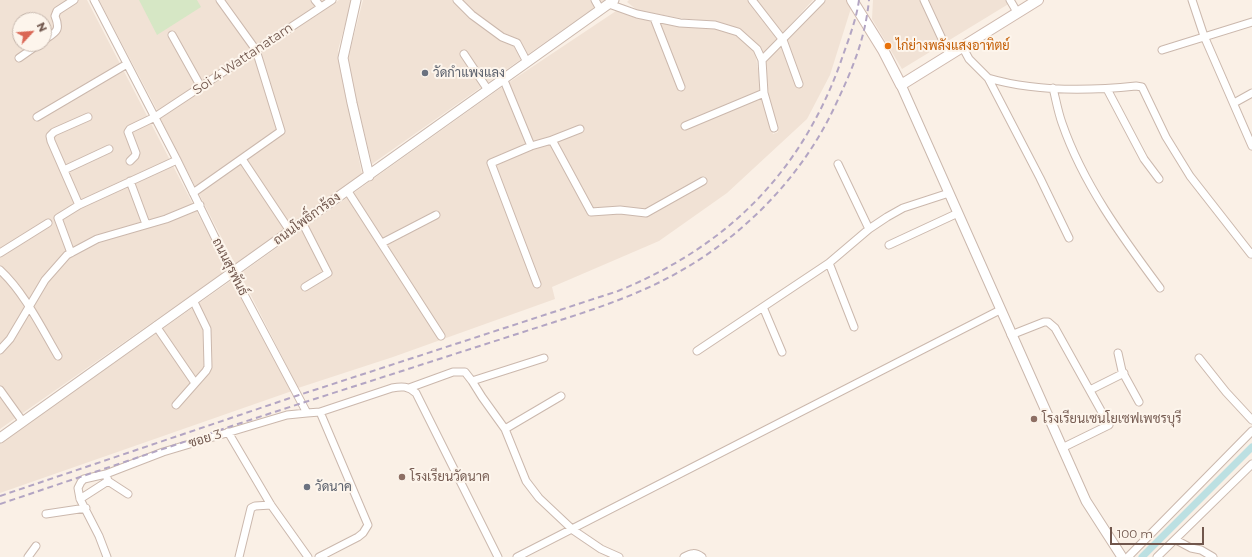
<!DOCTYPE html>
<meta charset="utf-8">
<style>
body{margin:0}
#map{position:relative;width:1252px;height:557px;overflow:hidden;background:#faf0e6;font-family:Montserrat,sans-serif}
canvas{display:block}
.north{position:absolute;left:12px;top:12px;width:40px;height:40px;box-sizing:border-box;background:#fdf5ec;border:1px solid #c5b6ac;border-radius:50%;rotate:64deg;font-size:11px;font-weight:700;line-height:16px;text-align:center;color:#71574d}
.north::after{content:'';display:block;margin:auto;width:14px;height:18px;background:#da6755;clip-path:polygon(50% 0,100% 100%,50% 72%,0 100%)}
.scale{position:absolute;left:1110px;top:527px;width:94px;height:18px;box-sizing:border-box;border:2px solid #71574d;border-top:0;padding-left:5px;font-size:12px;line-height:14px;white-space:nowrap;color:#71574d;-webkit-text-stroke:3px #fdf5ec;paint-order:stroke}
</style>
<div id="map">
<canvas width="1252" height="557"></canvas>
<div class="north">N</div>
<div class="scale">100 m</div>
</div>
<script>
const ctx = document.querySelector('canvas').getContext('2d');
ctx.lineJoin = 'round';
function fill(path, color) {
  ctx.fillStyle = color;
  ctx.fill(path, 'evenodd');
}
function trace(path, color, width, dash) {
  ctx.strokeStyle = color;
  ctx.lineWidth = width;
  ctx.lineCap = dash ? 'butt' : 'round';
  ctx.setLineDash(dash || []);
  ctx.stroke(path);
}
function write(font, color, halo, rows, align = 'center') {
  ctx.font = font + ' Montserrat,Sarabun,sans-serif';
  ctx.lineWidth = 4;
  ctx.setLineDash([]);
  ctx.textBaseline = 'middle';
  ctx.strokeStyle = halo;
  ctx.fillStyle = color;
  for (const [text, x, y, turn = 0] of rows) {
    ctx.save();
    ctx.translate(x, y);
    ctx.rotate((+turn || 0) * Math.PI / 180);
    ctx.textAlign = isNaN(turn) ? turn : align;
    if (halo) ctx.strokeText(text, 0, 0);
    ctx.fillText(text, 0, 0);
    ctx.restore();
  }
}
fill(new Path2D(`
 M0,0H87L227,270L0,429ZM20,20H44V44H20Z
 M99,0H327L158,112Z
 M339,0H352L338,50L341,73L362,174L236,266L160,118Z
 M363,0H605L372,164L347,62Z
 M629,0H748L777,39L763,54L739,29L716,21L684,19L637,10L627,2Z
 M755,0H813L781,35Z
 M825,0H849L852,5L830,75L807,119L727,193L659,241L552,287L555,299L393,357L298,388L240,274L502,87L622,7L636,17L684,27L716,28L737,35L755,52L763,99L773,134L778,132L769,97L765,62Z
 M873,0H1015L902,69L872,19Z
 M232,280L292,391L0,493V443Z`), '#f1e2d5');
fill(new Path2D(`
 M139,0H197L201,7L157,35Z`), '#d6e7c5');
trace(new Path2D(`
 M1142,557L1252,447`), '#bce0e2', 7);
const minor = new Path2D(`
 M94,0L177,160L232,272L307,413L320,412L368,525L363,533L358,537L319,557
 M315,0L321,7
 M457,0L472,15L502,37L517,43L527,62
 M595,0L600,9
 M752,0L783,40L799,84
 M924,0L949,54
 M1010,0L1017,12
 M1192,0L1204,36L1252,146
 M609,4L637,14L680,23L715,25L738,32L757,49L762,60L764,93L774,128
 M654,18L681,87
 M172,35L201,87
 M44,40C56,32 61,31 55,16L57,11L74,0
 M962,46L969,59L988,78L1040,178L1069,238
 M1162,50L1252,22
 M464,54L488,90
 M19,58L39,44
 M762,60L821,0
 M503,78L531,146L491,163L537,284
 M988,78C1035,92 1088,91 1136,86L1142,87L1166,137L1190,176L1251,254L1252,253
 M1053,88C1056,100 1058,112 1062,123C1083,184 1122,237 1160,288
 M1107,89L1144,159L1159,179
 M1234,103L1252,93
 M37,117L127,64
 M685,126L764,93
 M552,140L580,129
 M531,146L552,140L591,212L620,210L646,213L703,181
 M242,159L290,231
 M130,161L135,156L136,153L128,132L130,129L155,117L332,0
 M838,164L869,229
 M64,170L109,149
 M130,181L146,224
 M347,190L441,336
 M193,193L281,131L256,50L220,0
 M79,205L51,141L50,136L54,132L88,117
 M302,222L328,273L305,287
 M382,243L436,215
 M889,245L958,213
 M0,253L48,223
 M71,253L58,218L79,205L177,160
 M829,263L854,327
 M0,270C24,292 41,327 58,356
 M763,307L782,352
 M156,326L195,383
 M1011,335L1044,322H1048L1055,328L1109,425L1062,448
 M0,350L10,339L45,280L67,255L97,239L166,219L200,205
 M697,351L829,263L869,229L887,217L903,208L949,193
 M1118,353L1122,371L1139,402
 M544,358L472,381L482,397L505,429L526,481L539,498L573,530L601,549L619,557
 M1199,358L1226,392L1252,420
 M409,388L453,372H465L472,381
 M0,390L23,422
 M1090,390L1124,373
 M176,405L206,371L208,367L207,329L193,300
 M320,412L392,388C402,386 408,386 416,393L498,557
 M505,429L561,396
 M228,432L271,505L308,557
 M106,474L108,481L80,499L78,488L81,482L84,479L106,474L163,452L287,415L307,413
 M108,481L128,494
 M80,499L99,536L107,557
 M46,514L86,508
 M1176,540L1191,548L1201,550L1213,557
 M28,557L36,546
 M239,557L251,508L255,506L271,505
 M517,557L1000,310
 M684,557C691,553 695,552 702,557
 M1128,557L1252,431
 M1157,557L1252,464`);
const tertiary = new Path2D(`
 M356,0L343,58L352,103L369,176
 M901,85L1086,501L1122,557
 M0,438L614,0`);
const secondary = new Path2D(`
 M852,0L883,50L901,85L1038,0`);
trace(minor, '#cbb8ad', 9);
trace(tertiary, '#cbb8ad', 11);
trace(secondary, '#cfb9ae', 12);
trace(minor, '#fff', 7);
trace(tertiary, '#fff', 9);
trace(secondary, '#fff', 10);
trace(new Path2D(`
 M0,496L299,395L618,291C726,247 800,174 840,64C847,43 856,22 859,0
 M0,504C116,465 232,425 349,388C405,370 461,352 517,334C566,318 616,304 662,281C736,244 800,181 835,106C852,70 865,40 869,0`), '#b3a5c3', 2, [6, 4]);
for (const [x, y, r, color] of [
 [888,46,4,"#e8710a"],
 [425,73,4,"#6b7280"],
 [1034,419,4,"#8d6e63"],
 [402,477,4,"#8d6e63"],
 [307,487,4,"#6b7280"]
]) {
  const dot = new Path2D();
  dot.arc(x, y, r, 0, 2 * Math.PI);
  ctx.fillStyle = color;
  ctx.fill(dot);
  trace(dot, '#fdf5ec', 1.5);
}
write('13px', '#c56008', '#fdf5ec', [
 ["ไก่ย่างพลังแสงอาทิตย์",896,46]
], 'left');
write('13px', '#71574d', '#fdf5ec', [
 ["Soi 4 Wattanatam",243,59,-34],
 ["ถนนโพธิ์การ้อง",307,219,-36],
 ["ถนนสุรพันธ์",230,267,63],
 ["ซอย 3",205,439,-17]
]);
write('13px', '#5b616d', '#fdf5ec', [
 ["วัดกำแพงแลง",433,73],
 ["วัดนาค",315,487]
], 'left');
write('13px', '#785e54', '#fdf5ec', [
 ["โรงเรียนเซนโยเซฟเพชรบุรี",1042,419],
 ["โรงเรียนวัดนาค",410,477]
], 'left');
</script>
